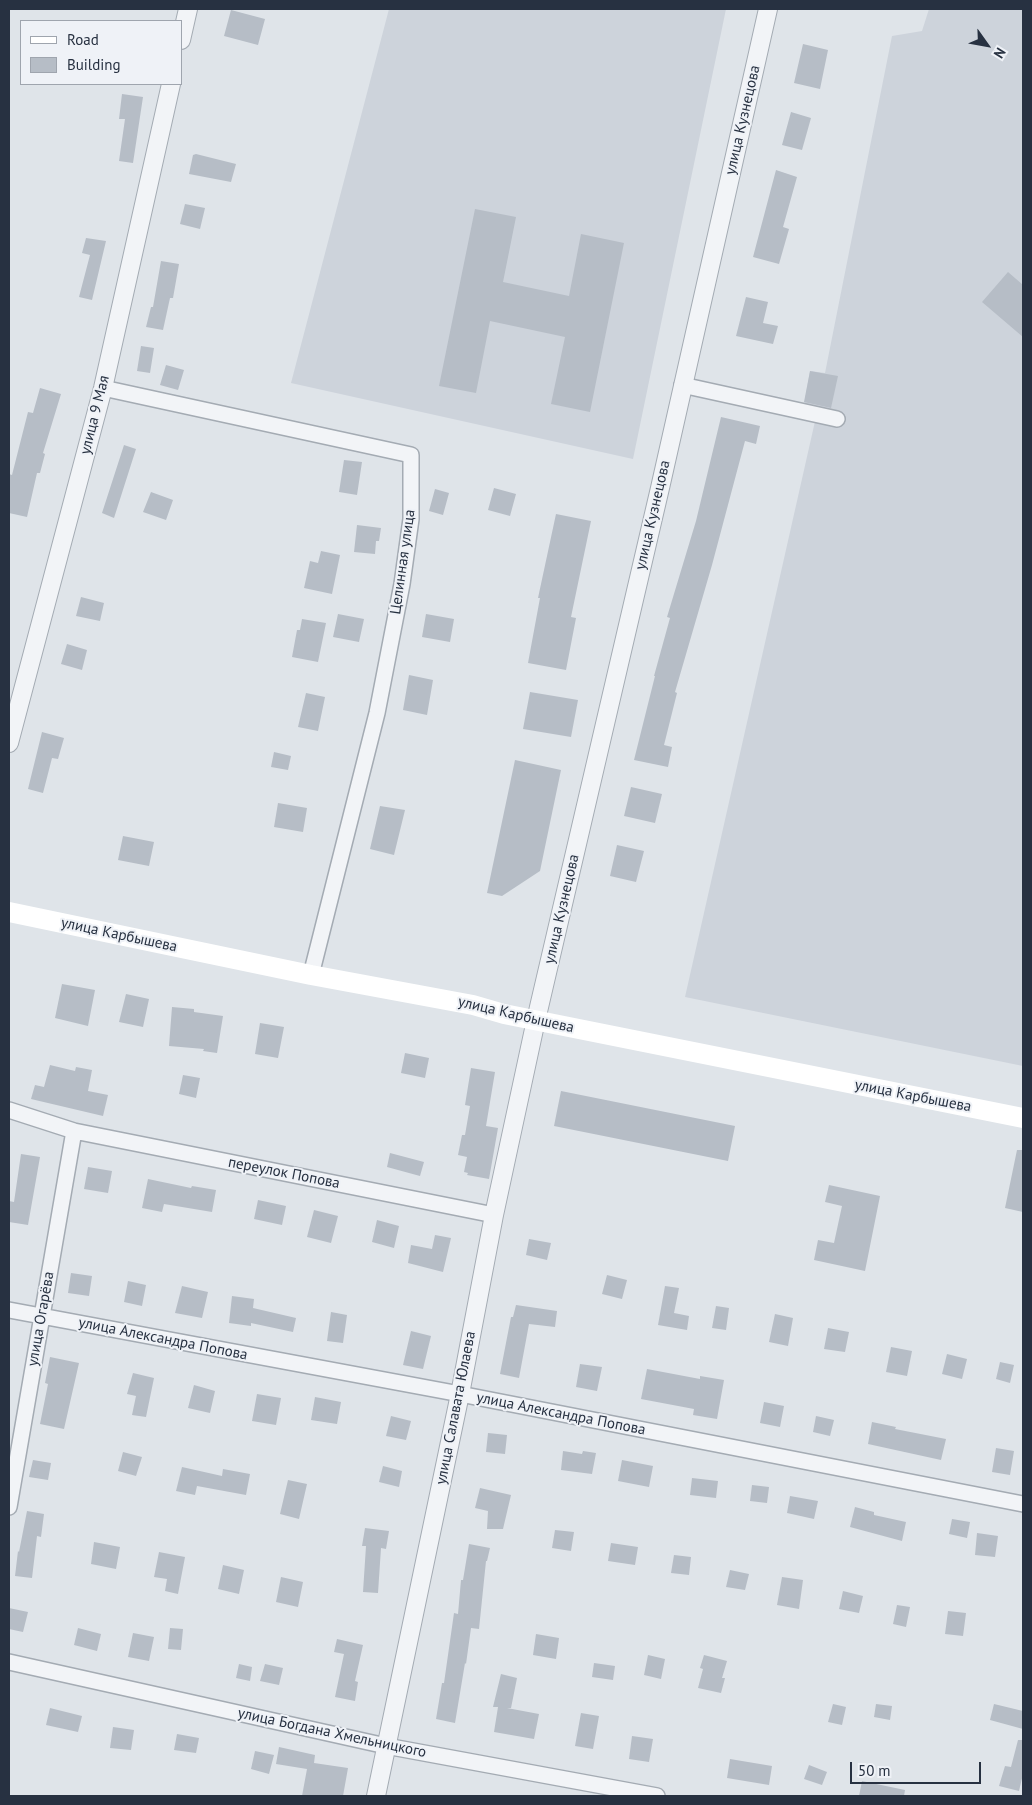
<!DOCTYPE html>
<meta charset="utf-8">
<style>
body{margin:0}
#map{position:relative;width:1032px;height:1805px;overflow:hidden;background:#dfe4e9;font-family:"PT Sans",sans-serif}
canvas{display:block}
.frame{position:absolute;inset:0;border:10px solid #273141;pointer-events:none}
.legend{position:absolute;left:20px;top:20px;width:162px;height:65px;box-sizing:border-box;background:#eff2f7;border:1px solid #9fa5ae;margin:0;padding:6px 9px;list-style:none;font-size:15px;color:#273141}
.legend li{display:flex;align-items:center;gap:10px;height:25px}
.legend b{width:25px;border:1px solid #9fa5ae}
.north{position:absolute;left:962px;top:20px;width:50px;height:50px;-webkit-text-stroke:4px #eff2f7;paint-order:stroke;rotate:122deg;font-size:14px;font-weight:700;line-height:20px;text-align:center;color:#273141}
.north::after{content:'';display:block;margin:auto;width:18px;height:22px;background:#273141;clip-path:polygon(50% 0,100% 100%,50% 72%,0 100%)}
.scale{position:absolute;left:850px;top:1762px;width:131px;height:22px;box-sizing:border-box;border:2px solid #273141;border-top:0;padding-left:6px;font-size:15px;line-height:18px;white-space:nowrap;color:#273141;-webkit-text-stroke:4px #eff2f7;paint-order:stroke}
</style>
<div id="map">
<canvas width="1032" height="1805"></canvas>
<div class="frame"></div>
<ul class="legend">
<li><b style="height:6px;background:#fff"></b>Road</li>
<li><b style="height:14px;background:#b6bdc6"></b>Building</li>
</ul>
<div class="north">N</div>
<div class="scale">50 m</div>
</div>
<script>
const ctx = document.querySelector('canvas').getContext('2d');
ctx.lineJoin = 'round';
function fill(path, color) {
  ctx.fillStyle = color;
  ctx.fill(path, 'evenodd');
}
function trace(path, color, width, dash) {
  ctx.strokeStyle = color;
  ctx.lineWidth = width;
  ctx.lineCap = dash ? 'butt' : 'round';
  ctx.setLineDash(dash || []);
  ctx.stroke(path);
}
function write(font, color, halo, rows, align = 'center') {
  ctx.font = font + ' "PT Sans",sans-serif';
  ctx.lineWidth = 4;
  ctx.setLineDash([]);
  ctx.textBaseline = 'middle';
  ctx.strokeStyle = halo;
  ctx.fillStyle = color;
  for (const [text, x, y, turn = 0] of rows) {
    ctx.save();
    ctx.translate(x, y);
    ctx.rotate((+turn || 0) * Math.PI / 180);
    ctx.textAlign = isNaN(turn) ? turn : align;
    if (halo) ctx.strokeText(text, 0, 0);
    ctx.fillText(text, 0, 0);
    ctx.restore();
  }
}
fill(new Path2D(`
 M389,9H726L633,459L291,383Z
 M929,9H1023V1066L685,997L818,408L804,405L810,371L825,373L892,36L922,31Z`), '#cdd3db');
fill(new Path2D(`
 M231,10L265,19L258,45L224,36Z
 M803,44L828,50L820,89L794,83Z
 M122,94L143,97L133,163L119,161L125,119H119Z
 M791,112L811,118L802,150L782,145Z
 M196,154L236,164L231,182L189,174L193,155Z
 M776,170L797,177L783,227L789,229L779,264L753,257Z
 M185,204L205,208L200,229L180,224Z
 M475,209L516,217L503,282L569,296L581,234L624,243L590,412L551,404L565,337L490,321L476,393L439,386Z
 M86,238L106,241L92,300L79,297L90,255L82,253Z
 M161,261L179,264L173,298H170L163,330L146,327L151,307H153Z
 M1008,272L1023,285V337L982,302Z
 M746,297L768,302L763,323L778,326L773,344L736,336Z
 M141,346L154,348L150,373L137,371Z
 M166,365L184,370L178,390L160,385Z
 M810,371L838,376L831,408L804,402Z
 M40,388L61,394L43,453L45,454L40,473H37L27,517L9,513V474L12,475L28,412L33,413Z
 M721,417L760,426L756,444L745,441L712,565L675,692L677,693L664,745L672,747L668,767L634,760L655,676H654L670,618L667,617L696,521Z
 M124,445L136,449L114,518L102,513Z
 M344,460L362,462L357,495L339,492Z
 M494,488L516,494L510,516L488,510Z
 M435,489L449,493L443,515L429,511Z
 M151,492L173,500L166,520L143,512Z
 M556,514L591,521L571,617L576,618L566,670L528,663L540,598H538Z
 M357,525L381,528L379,541H376L375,554L354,552Z
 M321,551L340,555L332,594L304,588L310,561L318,563Z
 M81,597L104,603L100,621L76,616Z
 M338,614L364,619L359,642L333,637Z
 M426,614L454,619L450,642L422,637Z
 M302,619L326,623L318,662L292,657L297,630H300Z
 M67,644L87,650L82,670L61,664Z
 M409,675L433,680L427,715L403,710Z
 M530,692L578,700L571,737L523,729Z
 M306,693L325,697L318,731L298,727Z
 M42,732L64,738L58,759L52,758L43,793L28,789Z
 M274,752L291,756L288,770L271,767Z
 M515,760L561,770L540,871L502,896L487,893Z
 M631,787L662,794L655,823L624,816Z
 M278,803L307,808L303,832L274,827Z
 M380,806L405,810L394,855L370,849Z
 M123,836L154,842L149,866L118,860Z
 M617,845L644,851L636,882L610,876Z
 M62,984L95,990L88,1026L55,1018Z
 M126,994L149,999L143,1027L119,1022Z
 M172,1007L194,1009V1012L223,1016L217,1053L203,1051L204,1049L169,1046Z
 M260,1023L284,1027L278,1058L255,1054Z
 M405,1053L429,1058L425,1078L401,1073Z
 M50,1065L75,1071L76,1067L92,1070L88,1091L108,1095L103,1116L31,1099L35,1085L44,1087Z
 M471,1068L495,1072L486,1126L498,1128L489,1179L467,1175L468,1173L464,1172L467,1157L458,1155L462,1135H465L470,1106L465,1105Z
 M183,1075L200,1078L196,1098L179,1094Z
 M561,1091L735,1126L728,1161L554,1126Z
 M1017,1150H1023V1212L1005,1208Z
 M390,1153L424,1162L420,1176L387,1167Z
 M21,1154L40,1157L28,1225L9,1222V1201L14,1202Z
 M88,1167L112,1171L108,1193L84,1189Z
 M148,1179L191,1188L192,1186L216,1190L212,1212L164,1204L162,1212L142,1208Z
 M829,1185L880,1196L865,1271L814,1260L818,1240L834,1243L842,1206L825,1202Z
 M258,1200L286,1206L282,1225L254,1219Z
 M314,1210L338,1216L331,1243L307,1237Z
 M377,1220L399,1226L394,1248L372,1242Z
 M435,1235L451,1238L443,1272L408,1263L411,1245L432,1249Z
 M529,1239L551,1243L547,1260L526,1255Z
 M71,1273L92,1276L89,1296L68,1293Z
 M607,1275L627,1280L622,1299L602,1294Z
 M128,1281L146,1285L142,1306L124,1302Z
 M182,1286L208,1292L202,1318L175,1313Z
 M665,1286L679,1288L674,1313L689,1316L687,1330L658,1325Z
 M232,1296L254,1299L253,1308L296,1318L293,1332L251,1323V1326L229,1323Z
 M516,1305L557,1311L555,1327L529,1324L519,1378L500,1374L511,1317H513Z
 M716,1306L729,1308L726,1330L712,1328Z
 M331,1312L347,1315L343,1343L327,1341Z
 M775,1314L793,1318L788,1346L769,1342Z
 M828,1328L849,1332L845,1352L824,1349Z
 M411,1331L431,1336L423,1369L403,1365Z
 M891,1347L912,1351L907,1376L886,1372Z
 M947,1354L967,1359L962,1379L942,1374Z
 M50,1357L79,1363L64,1429L40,1424L48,1384L45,1383Z
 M1000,1362L1014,1365L1010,1383L996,1379Z
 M580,1364L602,1367L597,1391L576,1387Z
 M647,1369L700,1379V1376L724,1380L717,1419L693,1415L694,1409L641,1399Z
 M133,1373L154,1378L146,1417L132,1415L136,1396L127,1394Z
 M194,1385L215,1391L210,1413L188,1408Z
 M257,1394L281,1398L276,1425L252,1421Z
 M315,1397L341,1402L337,1424L311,1420Z
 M764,1402L784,1406L780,1427L760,1423Z
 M391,1416L411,1421L406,1440L386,1436Z
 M816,1416L834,1420L830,1436L813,1432Z
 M872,1422L896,1427L895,1429L946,1439L941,1460L868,1444Z
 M488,1433L507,1435L505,1454L486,1452Z
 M996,1448L1014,1451L1010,1475L992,1472Z
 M563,1451L582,1454L583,1451L596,1453L592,1474L561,1470Z
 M123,1452L142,1457L136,1476L118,1471Z
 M33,1460L51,1463L48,1480L29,1477Z
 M622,1460L653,1466L649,1487L618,1481Z
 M383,1466L402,1471L399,1487L379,1482Z
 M182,1467L222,1476L223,1469L250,1474L246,1495L197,1486L195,1495L176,1491Z
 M692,1478L718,1481L716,1498L690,1495Z
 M288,1480L307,1484L299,1519L280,1514Z
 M752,1485L769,1487L767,1503L750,1501Z
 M480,1488L511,1495L503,1529H487L488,1511L475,1508Z
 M790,1496L818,1501L814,1519L787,1513Z
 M855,1507L874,1512V1515L906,1522L902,1541L850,1527Z
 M27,1511L44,1514L41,1537L37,1536L32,1578L15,1576L18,1551L19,1552Z
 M952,1519L970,1522L967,1538L949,1534Z
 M365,1528L389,1531L386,1549L381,1548L378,1593L363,1592L366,1546H362Z
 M555,1530L574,1532L571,1551L552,1548Z
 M977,1533L998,1536L995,1557L975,1555Z
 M94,1542L120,1547L116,1569L91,1564Z
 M611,1543L638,1547L635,1565L608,1561Z
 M469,1544L490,1548L487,1561H486L479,1629L471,1628L466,1664L465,1663L455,1723L436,1719L442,1683H444L454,1613L458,1614L461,1580H463Z
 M159,1552L185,1557L178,1594L165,1591L167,1579L154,1577Z
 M674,1555L691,1557L689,1575L671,1573Z
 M223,1565L244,1570L239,1594L218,1589Z
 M730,1570L749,1574L745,1590L726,1587Z
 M281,1577L303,1582L298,1607L276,1602Z
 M782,1577L803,1580L799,1609L777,1605Z
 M843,1591L863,1596L859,1613L839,1609Z
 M897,1605L910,1607L906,1627L893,1624Z
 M9,1608L28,1612L23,1632L9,1629Z
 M948,1611L966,1613L963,1636L945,1634Z
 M78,1628L101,1634L97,1651L74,1645Z
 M170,1628L183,1629L181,1650L168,1649Z
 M133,1633L154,1637L149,1661L128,1657Z
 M536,1634L559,1638L556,1659L533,1655Z
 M337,1639L363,1645L355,1681L358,1682L355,1701L335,1697L344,1654L334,1652Z
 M648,1655L665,1659L661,1679L644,1675Z
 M704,1655L727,1661L722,1678H725L721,1693L698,1688L703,1669L700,1668Z
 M594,1663L615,1666L613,1680L592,1677Z
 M239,1664L252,1667L250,1681L236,1678Z
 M265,1664L283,1668L279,1685L260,1681Z
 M501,1674L517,1678L511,1708H507L539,1714L534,1739L494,1732L498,1707H493Z
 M833,1704L846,1707L842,1725L828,1722Z
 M876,1704L892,1706L890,1720L874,1717Z
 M994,1704L1023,1711V1729L990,1720Z
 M50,1708L82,1716L78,1732L46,1725Z
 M581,1713L599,1716L593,1749L575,1746Z
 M113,1727L134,1730L131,1750L110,1748Z
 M177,1734L199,1738L196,1753L174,1750Z
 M632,1736L653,1739L649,1762L629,1759Z
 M1018,1740H1023V1774L1019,1791L999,1786L1005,1766L1011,1767Z
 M279,1747L315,1755L314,1763L348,1768L343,1796H302L307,1769L276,1764Z
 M255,1751L274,1755L269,1774L251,1769Z
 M730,1759L772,1766L769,1785L727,1778Z
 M809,1765L827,1772L822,1785L804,1779Z
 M862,1781L905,1790L904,1796H859Z`), '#b6bdc6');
const minor = new Path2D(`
 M682,385L837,419
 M103,388L411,455V519L402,584L377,713L311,975
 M9,1110L74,1131L494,1215
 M9,1310L460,1394L1023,1504
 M9,1507L74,1131
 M9,1662L386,1746L657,1796`);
const tertiary = new Path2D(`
 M181,40L188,9
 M9,743L103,388L171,84
 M376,1796L460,1394L494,1215L536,1020L660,488L768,9`);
trace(minor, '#a4abb3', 18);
trace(tertiary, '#a4abb3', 20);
trace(minor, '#f2f4f7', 15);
trace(tertiary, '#f2f4f7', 18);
trace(new Path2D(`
 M9,912L311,975L473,1005L504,1014L1023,1118`), '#fff', 20);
write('15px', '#273141', '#eff2f7', [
 ["улица Кузнецова",743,120,-77],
 ["улица 9 Мая",95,415,-76],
 ["улица Кузнецова",653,515,-77],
 ["Целинная улица",403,562,-82],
 ["улица Кузнецова",562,909,-77],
 ["улица Карбышева",119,935,12],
 ["улица Карбышева",516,1015,13],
 ["улица Карбышева",913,1096,11],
 ["переулок Попова",284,1173,11],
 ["улица Огарёва",41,1319,-80],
 ["улица Александра Попова",163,1339,11],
 ["улица Салавата Юлаева",456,1408,-79],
 ["улица Александра Попова",561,1414,11],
 ["улица Богдана Хмельницкого",332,1733,12]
]);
</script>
